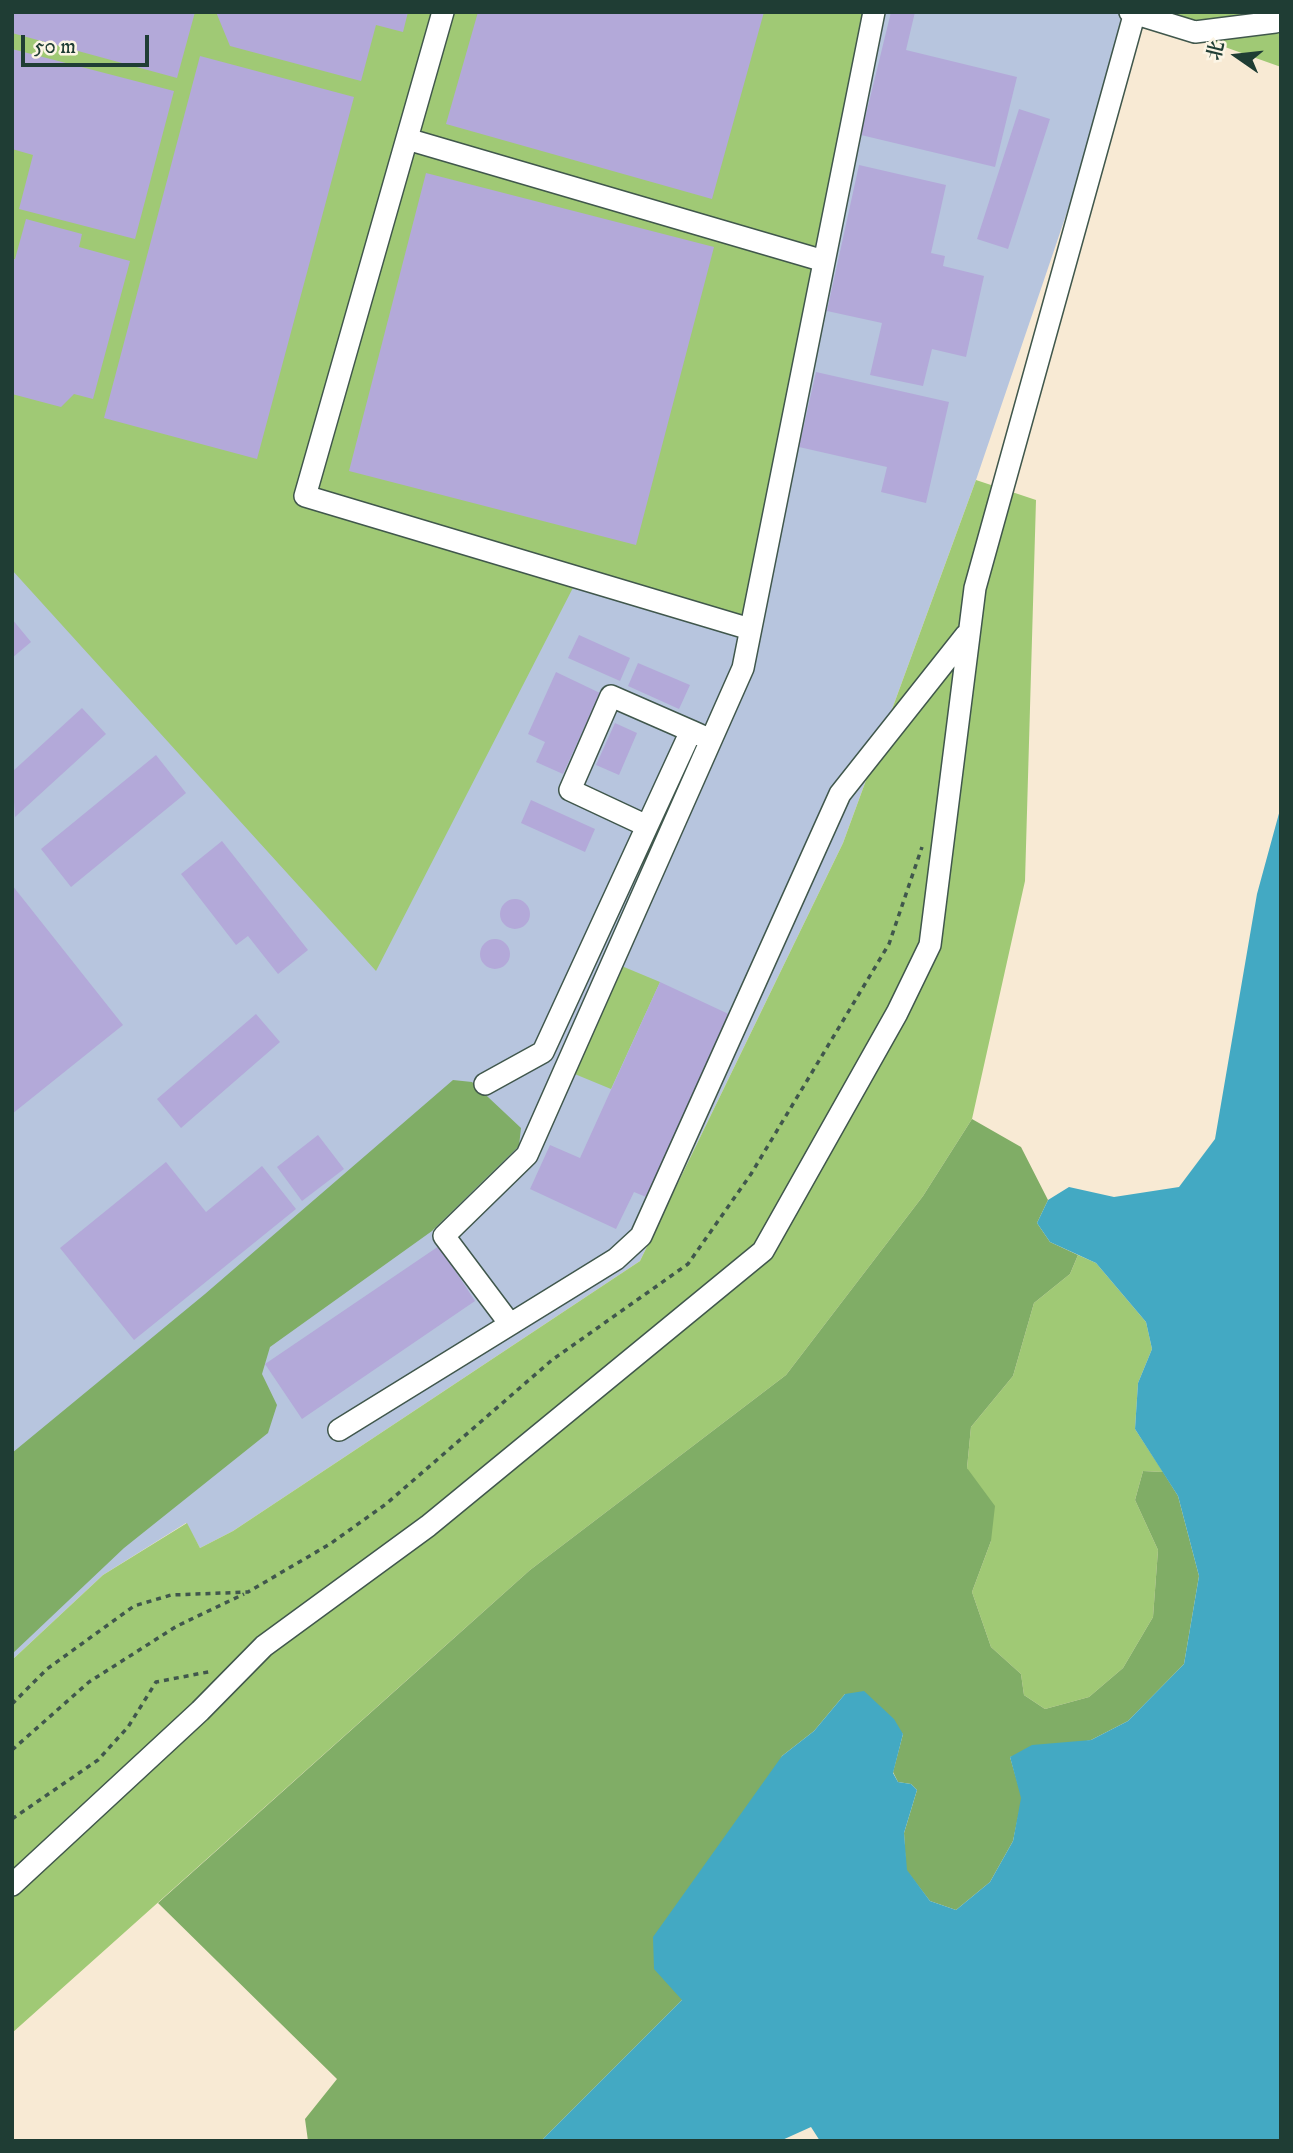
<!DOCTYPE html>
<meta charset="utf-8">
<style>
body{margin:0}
#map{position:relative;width:1293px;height:2153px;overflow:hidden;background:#f8ead4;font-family:"IM FELL DW Pica","Noto Serif SC",serif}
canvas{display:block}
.frame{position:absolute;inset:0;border:14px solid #1f3d34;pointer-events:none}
.north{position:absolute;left:1202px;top:21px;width:70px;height:70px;-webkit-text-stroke:5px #fcf5e5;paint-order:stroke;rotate:284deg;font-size:19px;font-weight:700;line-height:28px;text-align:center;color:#1f3d34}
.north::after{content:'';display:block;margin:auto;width:24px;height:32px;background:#1f3d34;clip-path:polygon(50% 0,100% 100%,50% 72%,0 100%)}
.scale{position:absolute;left:21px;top:35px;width:128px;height:32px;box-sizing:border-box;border:4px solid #1f3d34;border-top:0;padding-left:9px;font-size:21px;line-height:24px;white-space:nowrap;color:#1f3d34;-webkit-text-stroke:5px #fcf5e5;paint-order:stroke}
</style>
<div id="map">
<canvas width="1293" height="2153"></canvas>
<div class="frame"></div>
<div class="north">北</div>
<div class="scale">50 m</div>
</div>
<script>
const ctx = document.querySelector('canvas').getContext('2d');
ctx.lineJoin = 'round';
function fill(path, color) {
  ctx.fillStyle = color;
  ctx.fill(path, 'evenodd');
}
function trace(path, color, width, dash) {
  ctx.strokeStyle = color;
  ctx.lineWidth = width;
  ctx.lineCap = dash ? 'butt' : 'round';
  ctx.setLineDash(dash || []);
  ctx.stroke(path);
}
fill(new Path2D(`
 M12,12H1135L976,480L843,843L640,1261L233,1531L200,1548L186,1523L103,1575L12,1660Z`), '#b7c5de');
fill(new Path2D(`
 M12,12H874L750,629L578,578L376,971L12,570Z
 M1135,12H1281V67L1135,15Z
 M976,480L1036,500L1025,881L972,1119L923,1196L786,1375L530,1570L12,2033V1660L103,1575L187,1523L200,1548L233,1531L640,1261L843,843Z
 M612,962L660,982L611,1089L565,1070Z
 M1078,1255L1096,1263L1146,1322L1152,1349L1138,1383L1135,1429L1163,1472L1143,1471L1135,1500L1158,1550L1153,1617L1123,1668L1089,1697L1045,1709L1024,1695L1021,1674L991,1647L972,1592L991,1541L967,1468L971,1427L1013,1376L1034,1303L1070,1274Z`), '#a0c975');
fill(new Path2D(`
 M453,1080L472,1082L521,1128L519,1146L432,1231L270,1347L262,1374L277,1405L268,1433L124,1548L12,1654V1453L205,1294Z
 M972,1119L1021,1147L1048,1200L1037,1223L1050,1242L1078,1255L1070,1274L1034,1303L1013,1376L971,1427L967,1468L995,1506L991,1541L972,1592L991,1647L1021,1674L1024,1695L1045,1709L1089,1697L1123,1668L1153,1617L1158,1550L1135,1500L1143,1471L1163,1472L1178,1496L1199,1576L1184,1664L1128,1721L1091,1740L1010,1757L1022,1798L1013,1841L990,1882L956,1910L930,1901L906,1870L904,1833L917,1790L911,1784L898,1782L893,1772L903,1734L845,1694L814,1731L782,1756L682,2000L541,2141H308L305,2119L337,2079L158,1903L530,1570L786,1375L923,1196Z`), '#80ad66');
fill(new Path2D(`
 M1281,806V2141H820L811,2127L780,2141H541L682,2000L654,1969L653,1937L782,1756L814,1731L845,1694L864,1691L894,1719L903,1734L893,1773L898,1782L911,1784L917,1790L904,1833L907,1870L930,1901L956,1910L990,1882L1013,1841L1021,1798L1010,1757L1032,1745L1091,1740L1128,1721L1184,1664L1199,1576L1178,1496L1135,1429L1138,1383L1152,1349L1146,1322L1096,1263L1050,1242L1037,1223L1048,1200L1069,1187L1114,1197L1179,1187L1215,1139L1257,894Z`), '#43a9c3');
fill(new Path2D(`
 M12,12H195L177,78L12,33Z
 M216,12H408L403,32L376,25L361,81L230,46Z
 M478,12H764L712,199L446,124Z
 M891,12H915L906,50L1017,77L995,167L861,135Z
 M12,49L174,91L135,239L19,209L33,155L12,149Z
 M200,56L354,97L257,459L104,418Z
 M1019,109L1050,119L1008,249L977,239Z
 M859,165L946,185L931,253L945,256L943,266L984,276L966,357L932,349L923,386L870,375L882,323L827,311Z
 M426,173L714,247L636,545L349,471Z
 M26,219L82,234L79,247L130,261L93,399L74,394L61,407L12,394V259H15Z
 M816,372L949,402L926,503L881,492L887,467L799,447Z
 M12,619L31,642L12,658Z
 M579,635L630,658L620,681L568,658Z
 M638,663L690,685L679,709L628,686Z
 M556,672L600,693L563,774L536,762L545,742L528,734Z
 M82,708L106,734L15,817L12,772Z
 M615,723L637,733L619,775L596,765Z
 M156,755L186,793L71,887L41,849Z
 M531,800L595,829L585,852L521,823Z
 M222,841L308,950L278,974L248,936L236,945L181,874Z
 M12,885L123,1025L12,1114Z
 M500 914a15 15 0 1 1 30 0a15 15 0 1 1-30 0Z
 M480 954a15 15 0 1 1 30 0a15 15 0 1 1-30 0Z
 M660,982L735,1017L651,1199L634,1192L616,1229L530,1189L550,1145L580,1158Z
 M256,1014L280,1042L181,1128L157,1099Z
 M318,1135L344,1169L302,1201L277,1167Z
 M166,1162L206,1212L262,1166L296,1209L134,1340L60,1248Z
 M439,1246L475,1301L302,1419L265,1364Z`), '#b3a9d9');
const minor = new Path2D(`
 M443,12L305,496L750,629
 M1130,12L1195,32L1275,22L1281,16
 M407,139L824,261
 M647,826L570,790L611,696L691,731
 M485,1084L543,1052L691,731L711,740
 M510,1324L444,1236L527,1155L743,668L874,12
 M339,1430L616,1259L641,1236L840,794L966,635
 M12,1885L200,1711L264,1646L428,1526L763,1251L897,1013L930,945L975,588L1135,12`);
trace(minor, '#40574c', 24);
trace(new Path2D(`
 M12,1704L47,1669L134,1606L171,1595L248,1592L330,1544L386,1504L552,1360L688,1264L751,1174L889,944L922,847
 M12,1750L89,1682L177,1626L244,1594
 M12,1819L98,1760L128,1727L156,1682L213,1671`), '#40574c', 3.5, [5, 5]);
trace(minor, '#fff', 21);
</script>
